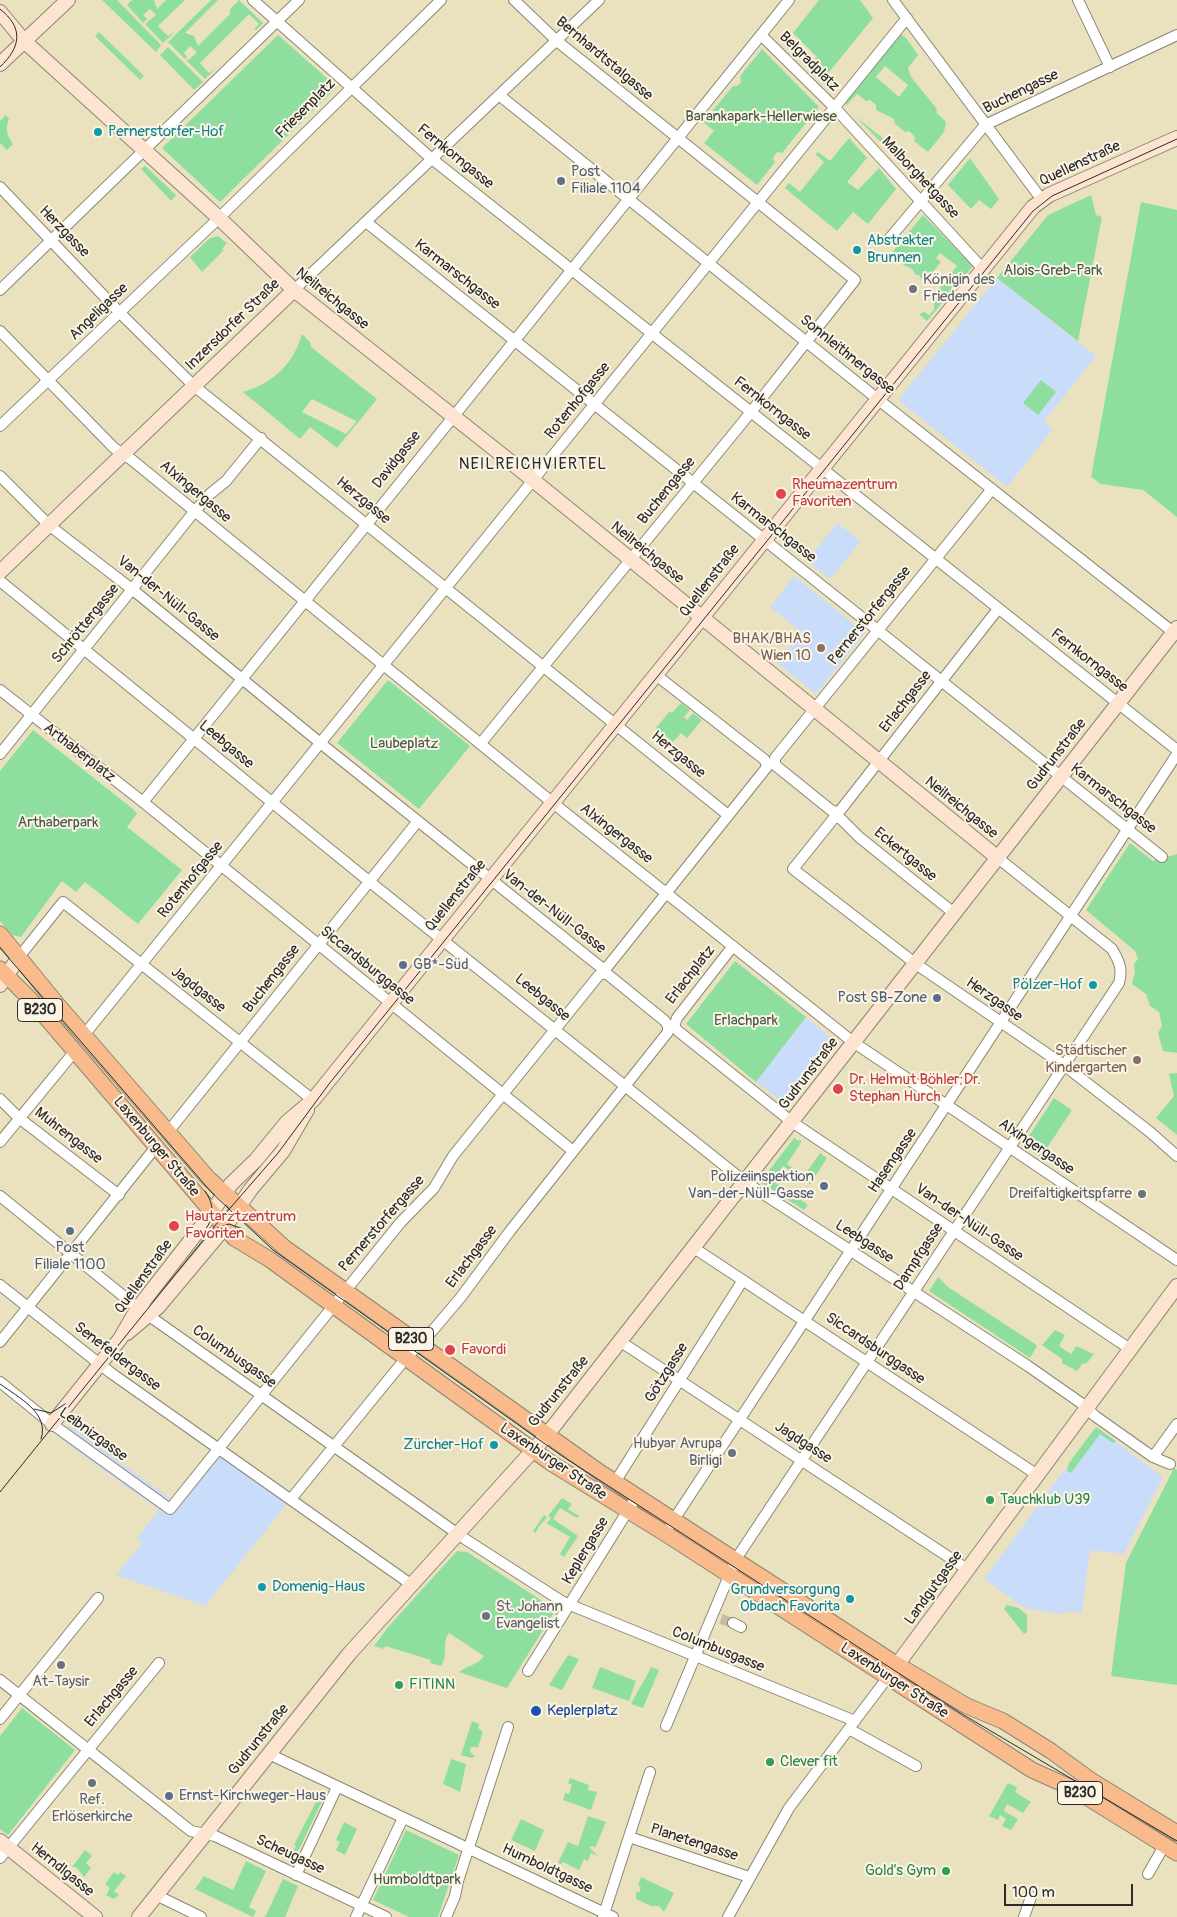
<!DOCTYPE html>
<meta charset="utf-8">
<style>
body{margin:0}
#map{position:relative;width:1177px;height:1917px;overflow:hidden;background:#eae2be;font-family:Pangolin,sans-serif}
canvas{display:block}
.scale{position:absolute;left:1004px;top:1884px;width:129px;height:22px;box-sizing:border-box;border:2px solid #2b2b2b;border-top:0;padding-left:6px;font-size:15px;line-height:18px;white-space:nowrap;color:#2b2b2b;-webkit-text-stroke:4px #fcf5e5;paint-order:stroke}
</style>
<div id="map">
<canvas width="1177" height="1917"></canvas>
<div class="scale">100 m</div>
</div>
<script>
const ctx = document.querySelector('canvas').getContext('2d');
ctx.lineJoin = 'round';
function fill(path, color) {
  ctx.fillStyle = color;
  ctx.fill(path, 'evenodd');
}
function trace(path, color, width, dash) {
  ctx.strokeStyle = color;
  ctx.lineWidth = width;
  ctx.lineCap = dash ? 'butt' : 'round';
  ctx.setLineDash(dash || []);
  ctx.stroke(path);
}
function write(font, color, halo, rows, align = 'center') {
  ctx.font = font + ' Pangolin,sans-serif';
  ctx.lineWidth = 4;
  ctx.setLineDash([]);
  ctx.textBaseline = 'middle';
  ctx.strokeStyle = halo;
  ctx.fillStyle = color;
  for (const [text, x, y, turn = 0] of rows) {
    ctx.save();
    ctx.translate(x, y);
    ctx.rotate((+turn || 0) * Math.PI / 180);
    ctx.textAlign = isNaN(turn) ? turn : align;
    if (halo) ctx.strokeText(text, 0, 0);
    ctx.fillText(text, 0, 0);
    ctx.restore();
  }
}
fill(new Path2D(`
 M997,278L1096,356L1044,421L1053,429L1007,487L898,400Z
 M837,523L861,541L830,579L807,561Z
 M794,576L865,633L816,694L777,663L801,632L770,607Z
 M806,1017L836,1042L796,1096L794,1095L785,1104L756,1082Z
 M70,1426L171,1499L196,1467L200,1470L219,1448L291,1499L205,1606L116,1575L142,1543L137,1538L159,1510L60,1439Z
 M1096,1427L1163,1477L1124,1554L1090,1550L1082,1613L1066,1611L1065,1614L1026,1609L984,1579Z`), '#c9dcf9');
fill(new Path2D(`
 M102,0H117L161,45L156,52Z
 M132,0H154L157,9L166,0H185L158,26L168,36L176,31L163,43L145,24L156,15L150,9L143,15L147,19L143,23L127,5Z
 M211,0H218L185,33L194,36L198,46L230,14V9L239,0L263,23L256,30L254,29L259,24L249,14L200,63L209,73L217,67L205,79L186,60L190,59L197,52L190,46L184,53L187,57L185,59L168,42Z
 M819,0H860L873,18L826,76L836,86L831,92L807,67L817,57L793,33Z
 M99,32L144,76L140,80L95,36Z
 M901,34L907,39L918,55L908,68L911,77L937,109L936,112L946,122L944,132L928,152L914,141L915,137L909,131L905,132L895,124L894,119L876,110V105L870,100L866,101L857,94L847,105L845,104ZM885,66L908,85L899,97L876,77Z
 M278,35L337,87L220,202L162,148Z
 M168,47L203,82L194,90L160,55Z
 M762,49L819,107L782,153L777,152L773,158L775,162L757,185L704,143L714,131L703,122L733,86H737L741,82L740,76Z
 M6,115L9,119C5,129 7,136 13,144L7,150L0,143V121Z
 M856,117L907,157L911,161L908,170Z
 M849,138L867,158L847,182L858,190L879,168L896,189L868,224L853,212L837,231L785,188L789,183L800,192L824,162L815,154L818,152L830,161Z
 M970,158L999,199L991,209L979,200L971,209L948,185Z
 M145,166L176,195L171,201L141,169Z
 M1091,195L1096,215L1102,217L1078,341L997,278L1048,215Z
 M1141,202L1177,210V517L1143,490L1101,484L1091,477Z
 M923,215L973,266L927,321L919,314L924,312L929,315L934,310V302L931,299L957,266L940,253L936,258L941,262L928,278L925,275L921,279L919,275H916L912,269L902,264L905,260L898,254L895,259L890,255Z
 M218,236L227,243L222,249L224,250L202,272L190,257L210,238Z
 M302,334L310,342L311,347L377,399L337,448L310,427L300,439L243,392C273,383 293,365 302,334ZM312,399L356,421V422L346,434L302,412Z
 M1041,380L1056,392L1038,415L1023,403Z
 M388,680L470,746L419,809L337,743Z
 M681,703L690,710L684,717L687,720L693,713L702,720L687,738L681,733L673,742L656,728L670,711L672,713Z
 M33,730L133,809L137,814L127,827L182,870L138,924L85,882L76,892L62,881L21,937L12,935L0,921V771Z
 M1130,843L1153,861L1177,854V1053L1163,1051L1158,1033L1162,1026L1159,1012L1150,1006L1146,994L1132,984L1135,972L1134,964L1138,959L1135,951L1086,910Z
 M735,961L806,1017L756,1082L686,1024Z
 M1177,1073V1135L1156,1118L1174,1096L1169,1074Z
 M1054,1098L1072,1110L1041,1157L1023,1145Z
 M795,1137L796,1140L802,1141L787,1164L804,1176L820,1153L827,1158L810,1184L783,1166L773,1181L808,1205L804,1210L760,1182Z
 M938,1277L948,1287L1035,1344L1037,1346L1030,1358L929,1291Z
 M1055,1330L1065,1335L1059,1346L1071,1354L1076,1346L1094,1354L1087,1363L1082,1364L1077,1371L1062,1363V1359L1042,1345Z
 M1096,1427L1116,1441L1113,1443L1100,1434L1071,1473L1067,1471L1069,1463Z
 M1174,1468L1177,1470V1685L1111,1676L1126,1563Z
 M562,1498L572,1504L568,1509L579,1516L577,1518L560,1508L553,1519L578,1536L564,1557L560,1554L570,1537L543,1521L535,1533L533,1531L544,1515L547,1517L544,1521L547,1523L551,1518L548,1516Z
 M457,1551L467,1552L550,1606L553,1614L507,1688L459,1672C467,1665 477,1666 484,1656L449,1633C441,1644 449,1654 441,1666L430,1663L431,1660L385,1646L384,1649L374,1646L389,1626Z
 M1007,1605L1019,1608L1027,1615V1632L1024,1634L1004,1609Z
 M568,1655L579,1659L562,1690L549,1685Z
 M600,1667L636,1681L629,1701L592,1688Z
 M651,1667L659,1670L643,1708L631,1704C637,1691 645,1681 651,1667Z
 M22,1708L75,1750L8,1835L0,1829V1736Z
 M472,1721L479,1724L478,1728L483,1732L478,1747H471L470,1752L475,1756L472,1758L461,1755Z
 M451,1759L466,1764L460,1792L443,1784Z
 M570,1778L589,1785L588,1790L597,1792L591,1810L563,1800L565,1793L569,1794L572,1785L568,1783Z
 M1008,1783L1017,1787L1015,1792L1031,1802L1023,1813L1007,1804L1004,1811L1018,1819L1011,1830L1002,1826L1006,1819L1000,1815L998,1820L989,1816Z
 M320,1790L326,1793L293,1862L287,1859L296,1846L294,1845L320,1794Z
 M588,1816L606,1822L595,1848L594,1846L589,1847L598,1856L591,1853L588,1861L584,1859L579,1870L563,1862L562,1864L558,1863L568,1842L578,1846Z
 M521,1819L544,1830L535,1851L511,1840Z
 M344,1822L357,1829L345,1855L336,1850L340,1842L336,1840Z
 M406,1830L459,1855L438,1917H409L373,1900Z
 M85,1850L92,1856L86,1863L91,1868L84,1877L76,1867H72Z
 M246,1861L266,1871L249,1907L256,1911L253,1917L195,1889L204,1876L233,1890Z
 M114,1872L118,1875L120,1872L126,1876L114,1891L119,1895L114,1899L106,1895L110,1888L105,1884Z
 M641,1877L674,1893L664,1912L659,1906H651L636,1899V1892L639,1893L641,1887L638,1886Z
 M283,1879L298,1886L285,1917H265Z`), '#8edf9f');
trace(new Path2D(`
 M721,1619L733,1623`), '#c4bda1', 10, [10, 5]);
const street = new Path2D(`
 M253,0L432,159L1177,750
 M893,0L1042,200
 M1078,0L1110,67
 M761,35L835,108L983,269
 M499,95L880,401L1177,635
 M0,187L120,313L194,386L728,815
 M366,222L1162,857
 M889,239L985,125L1177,35
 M0,290L299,0
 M294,290L599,0
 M0,331L114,448L132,460L553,803L853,1042L1177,1260
 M0,426L219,218L441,0
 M0,476L50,526L133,590L329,750L603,969L608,966L767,767L765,760L656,675
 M992,489L775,758V765L832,811L839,812L998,609
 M0,581L370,882L745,1182L1028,1366L1081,1403L1095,1416L1153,1457L1170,1464
 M0,690L143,802L573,1151
 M481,743L751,412L855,280L557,41L514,0
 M0,754L194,512L210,494L226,481L261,438
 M143,802L789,0
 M955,914L859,837L840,818H834L793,869L916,964L1065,1066L1150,1132L1177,1156
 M733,946L677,1018L674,1026L678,1031L792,1122L1130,1349
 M19,957L63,902L313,1100
 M84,1035L907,18
 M0,1099L19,1118L119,1195
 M168,1132L418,821
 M0,1142L75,1051
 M0,1196L138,1308L465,1539L563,1602L855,1721
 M694,1248L1039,1476
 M0,1285L111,1373L412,1585
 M0,1342L155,1148
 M621,1342L967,1569
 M0,1382L52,1424L170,1509L400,1223L434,1188L453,1156L599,975L606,973L665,1021L668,1026V1032L510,1231L461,1297L434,1329L406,1358L291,1499
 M1153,1457L1177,1424
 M615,1482L743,1280
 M671,1524L1177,754
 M733,1623L741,1627
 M528,1671L637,1496
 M0,1680L191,1831L215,1836L386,1917
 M0,1719L98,1598
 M666,1726L736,1559L1119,983C1123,969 1119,961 1112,949L998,858
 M849,1729L916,1766
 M269,1754L613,1917
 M629,1837L749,1877
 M0,1858L159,1663
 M1148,1874L1164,1846
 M296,1875L337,1787
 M156,1895L201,1917
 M356,1917L403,1818
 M446,1917L455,1896L458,1881L508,1727
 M603,1917L650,1772
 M728,1917L789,1808L888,1677
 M1024,1917L1031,1897`);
const secondary = new Path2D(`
 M0,12L24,41L219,218L294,290L507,459L998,858
 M0,64L68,0
 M0,572L294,290
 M0,985L19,957
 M127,1333L158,1307L225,1227L251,1189L283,1151L307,1110
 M52,1424L120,1339L138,1308L205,1222L231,1184L256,1160L287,1122L313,1100L1033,207L1049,195L1177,138
 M888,1677L1177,1286
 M0,1841L95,1917
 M139,1917L349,1654L546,1436L1177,628`);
const primary = new Path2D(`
 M0,934L57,1004L208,1178L285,1248L601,1473L896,1664L967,1706L1003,1721L1051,1751L1092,1781L1177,1833
 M0,969L31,1000L234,1238L269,1259L551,1463L666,1534L1032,1770L1072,1788L1177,1853`);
trace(street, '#8a8674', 12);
trace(secondary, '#8a8674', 16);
trace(primary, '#8a8674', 17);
trace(street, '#fff', 10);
trace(secondary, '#fde4d1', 14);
trace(primary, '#fabb8c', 15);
trace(new Path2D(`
 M0,9C24,28 21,47 0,67
 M0,948L212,1193L273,1250L562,1456L962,1714L1177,1841
 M205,1191C214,1204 215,1217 205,1230
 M212,1230L229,1224L243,1229
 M0,1384C18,1397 50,1413 41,1439
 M34,1409L51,1413L65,1404
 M0,1492L212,1229L278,1153L329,1084L1033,211L1052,196L1177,139`), '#2b2b2b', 1);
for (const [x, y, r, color] of [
 [98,132,5,"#0f9aa8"],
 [561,181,5,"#5c6f8a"],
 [857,250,5,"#0f9aa8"],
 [913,289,5,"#6b7280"],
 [781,494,6,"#e0444e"],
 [821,648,5,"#8d6e63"],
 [403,965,5,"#5c6f8a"],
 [1093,985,5,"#0f9aa8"],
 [937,998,5,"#5c6f8a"],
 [1137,1060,5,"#8d6e63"],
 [838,1089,6,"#e0444e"],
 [824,1186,5,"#5c6f8a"],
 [1142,1194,5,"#6b7280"],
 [174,1226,6,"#e0444e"],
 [70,1231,5,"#5c6f8a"],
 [450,1350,6,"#e0444e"],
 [494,1445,5,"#0f9aa8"],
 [732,1453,5,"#6b7280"],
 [990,1500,5,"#2e9e5b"],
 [262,1587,5,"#0f9aa8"],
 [850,1599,5,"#0f9aa8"],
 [486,1616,5,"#6b7280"],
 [61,1665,5,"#6b7280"],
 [399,1685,5,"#2e9e5b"],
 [536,1711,6,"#1a4fb4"],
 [770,1762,5,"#2e9e5b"],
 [92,1783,5,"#6b7280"],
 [169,1796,5,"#5c6f8a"],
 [946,1871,5,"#2e9e5b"]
]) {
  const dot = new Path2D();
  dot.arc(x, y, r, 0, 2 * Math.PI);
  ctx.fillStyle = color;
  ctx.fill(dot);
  trace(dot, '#fcf5e5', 2);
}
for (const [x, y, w] of [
 [40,1010,45],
 [411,1339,45],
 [1080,1793,45]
]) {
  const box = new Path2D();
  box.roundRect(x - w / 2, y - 11.5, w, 23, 4);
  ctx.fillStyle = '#fcf5e5';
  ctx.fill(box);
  trace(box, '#2b2b2b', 1);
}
write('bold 14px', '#2b2b2b', null, [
 ["B230",40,1010],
 ["B230",411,1339],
 ["B230",1080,1793]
]);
write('15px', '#2b2b2b', '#fcf5e5', [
 ["Bernhardtstalgasse",604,59,40],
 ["Belgradplatz",809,62,45],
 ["Buchengasse",1021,92,-26],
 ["Friesenplatz",306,109,-45],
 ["Fernkorngasse",455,157,39],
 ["Quellenstraße",1080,164,-25],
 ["Malborghetgasse",920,178,47],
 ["Herzgasse",64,232,46],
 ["Karmarschgasse",457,275,38],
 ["Neilreichgasse",332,299,39],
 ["Angeligasse",99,312,-44],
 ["Inzersdorfer Straße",233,325,-44],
 ["Sonnleithnergasse",847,355,39],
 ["Rotenhofgasse",578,401,-51],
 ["Fernkorngasse",772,409,38],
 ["Davidgasse",397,460,-52],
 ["Buchengasse",667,491,-51],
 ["Alxingergasse",195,492,40],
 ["Herzgasse",363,501,39],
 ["Karmarschgasse",773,528,38],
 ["Neilreichgasse",647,553,39],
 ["Quellenstraße",710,581,-52],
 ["Van-der-Nüll-Gasse",168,599,39],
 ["Pernerstorfergasse",870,616,-51],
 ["Schröttergasse",86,624,-51],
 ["Fernkorngasse",1089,661,38],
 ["Erlachgasse",906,702,-52],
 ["Leebgasse",226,745,40],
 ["Arthaberplatz",79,753,38],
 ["Herzgasse",678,755,39],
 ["Gudrunstraße",1057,755,-52],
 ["Karmarschgasse",1113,799,38],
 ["Neilreichgasse",961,808,39],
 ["Alxingergasse",616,834,38],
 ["Eckertgasse",905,855,39],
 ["Rotenhofgasse",191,880,-51],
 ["Quellenstraße",456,896,-51],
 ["Van-der-Nüll-Gasse",554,912,38],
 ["Siccardsburggasse",367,966,39],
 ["Erlachplatz",691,975,-52],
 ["Buchengasse",272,979,-52],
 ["Jagdgasse",198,990,38],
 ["Leebgasse",542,998,39],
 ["Herzgasse",994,1000,35],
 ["Gudrunstraße",809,1074,-52],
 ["Muhrengasse",68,1136,38],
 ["Laxenburger Straße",156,1147,50],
 ["Alxingergasse",1036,1147,34],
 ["Hasengasse",893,1161,-56],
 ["Van-der-Nüll-Gasse",969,1223,34],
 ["Pernerstorfergasse",382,1224,-49],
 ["Leebgasse",864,1242,33],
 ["Erlachgasse",472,1257,-53],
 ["Dampfgasse",919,1257,-57],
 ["Quellenstraße",144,1277,-54],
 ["Siccardsburggasse",875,1349,34],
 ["Senefeldergasse",117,1357,37],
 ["Columbusgasse",234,1357,35],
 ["Götzgasse",667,1373,-58],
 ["Gudrunstraße",559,1392,-51],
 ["Leibnizgasse",93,1435,36],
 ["Jagdgasse",803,1443,33],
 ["Laxenburger Straße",553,1462,34],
 ["Keplergasse",586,1551,-59],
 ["Landgutgasse",934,1588,-54],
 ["Columbusgasse",718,1650,22],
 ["Laxenburger Straße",894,1681,33],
 ["Erlachgasse",112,1697,-50],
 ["Gudrunstraße",259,1740,-51],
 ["Planetengasse",694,1843,18],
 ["Scheugasse",290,1855,25],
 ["Humboldtgasse",547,1869,25],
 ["Herndlgasse",62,1870,39]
]);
write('15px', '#445848', '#fcf5e5', [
 ["Barankapark-Hellerwiese",761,117],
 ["Alois-Greb-Park",1053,271],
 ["Laubeplatz",404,744],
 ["Arthaberpark",58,823],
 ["Erlachpark",746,1021],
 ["Humboldtpark",417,1880]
]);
write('15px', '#0d838f', '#fcf5e5', [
 ["Pernerstorfer-Hof",108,132],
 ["Abstrakter",867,241],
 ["Brunnen",867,258],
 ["Pölzer-Hof",1083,985,"right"],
 ["Zürcher-Hof",484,1445,"right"],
 ["Domenig-Haus",272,1587],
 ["Grundversorgung",840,1590,"right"],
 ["Obdach Favorita",840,1607,"right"]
], 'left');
write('15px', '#4e5e75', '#fcf5e5', [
 ["Post",571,172],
 ["Filiale 1104",571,189],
 ["GB*-Süd",413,965],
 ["Post SB-Zone",927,998,"right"],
 ["Polizeiinspektion",814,1177,"right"],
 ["Van-der-Nüll-Gasse",814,1194,"right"],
 ["Post",70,1248,"center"],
 ["Filiale 1100",70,1265,"center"],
 ["Ernst-Kirchweger-Haus",179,1796]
], 'left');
write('15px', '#5b616d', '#fcf5e5', [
 ["Königin des",923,280],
 ["Friedens",923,297],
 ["Dreifaltigkeitspfarre",1132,1194,"right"],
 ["Hubyar Avrupa",722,1444,"right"],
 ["Birligi",722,1461,"right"],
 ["St. Johann",496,1607],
 ["Evangelist",496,1624],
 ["At-Taysir",61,1682,"center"],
 ["Ref.",92,1800,"center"],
 ["Erlöserkirche",92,1817,"center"]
], 'left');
write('15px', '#be3a42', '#fcf5e5', [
 ["Rheumazentrum",792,485],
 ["Favoriten",792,502],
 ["Dr. Helmut Böhler;Dr.",849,1080],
 ["Stephan Hurch",849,1097],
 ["Hautarztzentrum",185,1217],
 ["Favoriten",185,1234],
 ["Favordi",461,1350]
], 'left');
write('15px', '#785e54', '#fcf5e5', [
 ["BHAK/BHAS",811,639],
 ["Wien 10",811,656],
 ["Städtischer",1127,1051],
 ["Kindergarten",1127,1068]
], 'right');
write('15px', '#27864d', '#fcf5e5', [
 ["Tauchklub U39",1000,1500],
 ["FITINN",409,1685],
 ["Clever fit",780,1762],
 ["Gold’s Gym",936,1871,"right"]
], 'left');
write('15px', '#164399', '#fcf5e5', [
 ["Keplerplatz",547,1711]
], 'left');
ctx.letterSpacing = '1px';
write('16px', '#2b2b2b', '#fcf5e5', [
 ["NEILREICHVIERTEL",533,465]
]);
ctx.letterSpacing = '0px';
</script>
